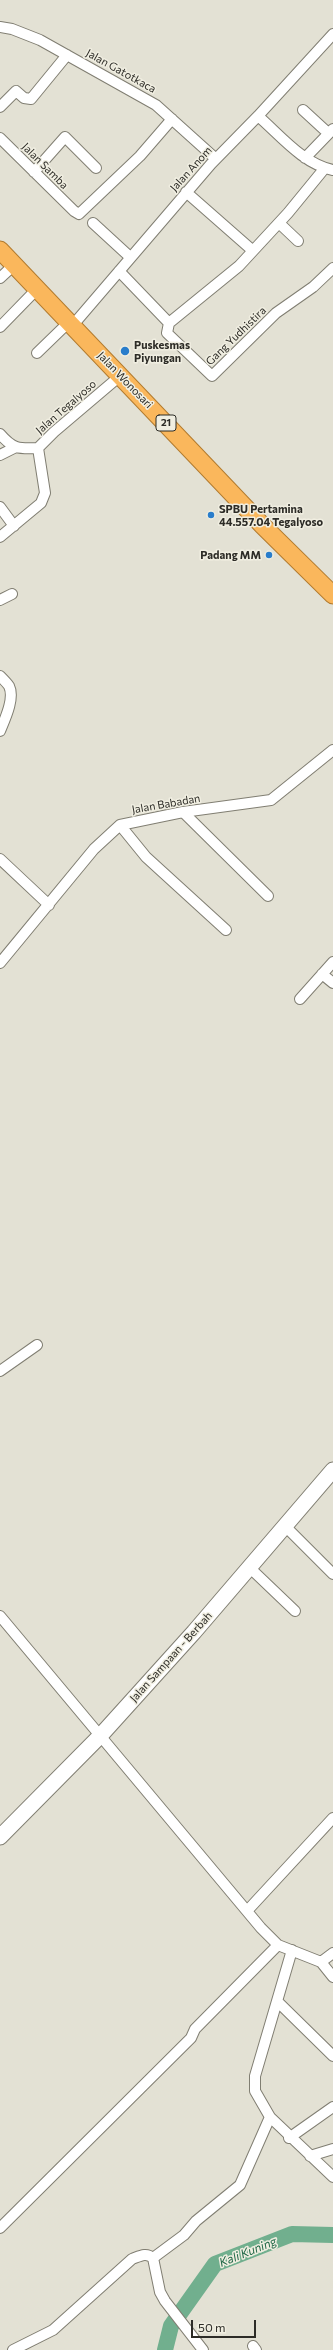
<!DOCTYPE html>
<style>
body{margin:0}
#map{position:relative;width:333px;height:2350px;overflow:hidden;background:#e3e1d4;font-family:Commissioner,sans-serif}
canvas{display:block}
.scale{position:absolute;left:191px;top:2320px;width:65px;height:18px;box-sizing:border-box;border:2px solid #2d2c27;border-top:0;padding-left:5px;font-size:12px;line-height:14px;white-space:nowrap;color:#2d2c27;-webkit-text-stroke:3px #f0eee1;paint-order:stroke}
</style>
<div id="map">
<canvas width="333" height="2350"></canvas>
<div class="scale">50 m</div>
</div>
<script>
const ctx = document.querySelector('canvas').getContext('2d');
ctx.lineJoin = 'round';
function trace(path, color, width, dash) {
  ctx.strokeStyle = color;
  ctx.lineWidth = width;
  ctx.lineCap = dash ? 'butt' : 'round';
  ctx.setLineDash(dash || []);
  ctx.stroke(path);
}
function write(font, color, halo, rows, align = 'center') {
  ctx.font = font + ' Commissioner,sans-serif';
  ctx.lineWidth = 3;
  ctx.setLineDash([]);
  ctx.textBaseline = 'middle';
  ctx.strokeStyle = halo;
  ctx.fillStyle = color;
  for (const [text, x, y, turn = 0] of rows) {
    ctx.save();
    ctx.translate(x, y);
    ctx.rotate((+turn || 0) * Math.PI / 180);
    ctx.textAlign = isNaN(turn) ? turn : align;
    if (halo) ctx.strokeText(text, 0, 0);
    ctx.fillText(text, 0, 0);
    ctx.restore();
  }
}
trace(new Path2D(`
 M165,2350L171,2326L215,2264L292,2234L333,2235`), '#71af8e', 16);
const minor = new Path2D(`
 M0,27L12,29L40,40L156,105L216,159
 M0,107L16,91L24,98L31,99L67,55
 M303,110L328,133
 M258,116C280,135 303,164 333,170
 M0,138L74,211L79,214L140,156L172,119
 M305,158L333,129
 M34,172L65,137L96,168
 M186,192L252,250
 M93,223L130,257
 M279,223L298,241
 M119,271L169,323L167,333L212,376L276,313L313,287L333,268
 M0,278L14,265
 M169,323L239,266L288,213L324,169
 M73,325L211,164L258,116L333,34
 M0,327L37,289
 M37,353L69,322
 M0,434C13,449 18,449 38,448
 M0,455L16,447
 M0,507L14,526
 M0,537L41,503L45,493L38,448L54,432L120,376
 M0,600L12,594
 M0,676C3,679 7,683 9,686C15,698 5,719 0,731
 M183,812L268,896
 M120,825L146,857L226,930
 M0,859L49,905
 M0,963L94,849L120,825L183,812L271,800L333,750
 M322,974L333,983
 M300,999L333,962
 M0,1371L37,1345
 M285,1526L333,1574
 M249,1567L295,1611
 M0,1616L261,1928L278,1945L321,1962
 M247,1911L333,1818
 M333,1953L321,1962L333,1977
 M278,2002L333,2056
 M270,2117L333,2177
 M289,2138L333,2107
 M310,2156L333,2149
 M0,2228L191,2038L195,2029L278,1945
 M153,2258L184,2235L196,2221L240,2185L270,2117L255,2091V2076L292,1950
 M253,2346L256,2350
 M13,2350L53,2330L132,2259C140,2256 146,2252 153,2258L160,2292L165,2301L203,2350`);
const secondary = new Path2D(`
 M0,1837L101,1735L194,1632L333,1470`);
const trunk = new Path2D(`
 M0,250L262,525L333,595`);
trace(minor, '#807e72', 12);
trace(secondary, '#807e72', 17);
trace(trunk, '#b27b2f', 19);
trace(minor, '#fff', 10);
trace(secondary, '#fff', 15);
trace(trunk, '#fab75c', 17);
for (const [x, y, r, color] of [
 [125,351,5,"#297dcb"],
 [211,515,4,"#297dcb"],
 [269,555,4,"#297dcb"]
]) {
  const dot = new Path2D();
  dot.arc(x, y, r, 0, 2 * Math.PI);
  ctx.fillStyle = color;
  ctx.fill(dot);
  trace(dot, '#f0eee1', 1.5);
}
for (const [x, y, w] of [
 [166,423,20]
]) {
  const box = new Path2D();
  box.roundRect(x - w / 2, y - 8, w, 16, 3);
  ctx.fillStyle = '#f0eee1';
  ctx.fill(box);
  trace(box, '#2d2c27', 1);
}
write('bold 10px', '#2d2c27', null, [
 ["21",166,423]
]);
write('11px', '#2d2c27', '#f0eee1', [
 ["Jalan Gatotkaca",121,71,29],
 ["Jalan Samba",45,166,45],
 ["Jalan Anom",191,169,-48],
 ["Gang Yudhistira",236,336,-44],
 ["Jalan Wonosari",125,380,46],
 ["Jalan Tegalyoso",66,407,-41],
 ["Jalan Babadan",166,804,-10],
 ["Jalan Sampaan - Berbah",171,1657,-48]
]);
write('bold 11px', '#2d2c27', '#f0eee1', [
 ["Puskesmas",134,345],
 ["Piyungan",134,358],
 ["SPBU Pertamina",219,509],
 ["44.557.04 Tegalyoso",219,522],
 ["Padang MM",261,555,"right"]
], 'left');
write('italic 12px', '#1f6746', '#f0eee1', [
 ["Kali Kuning",248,2252,-22]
]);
</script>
